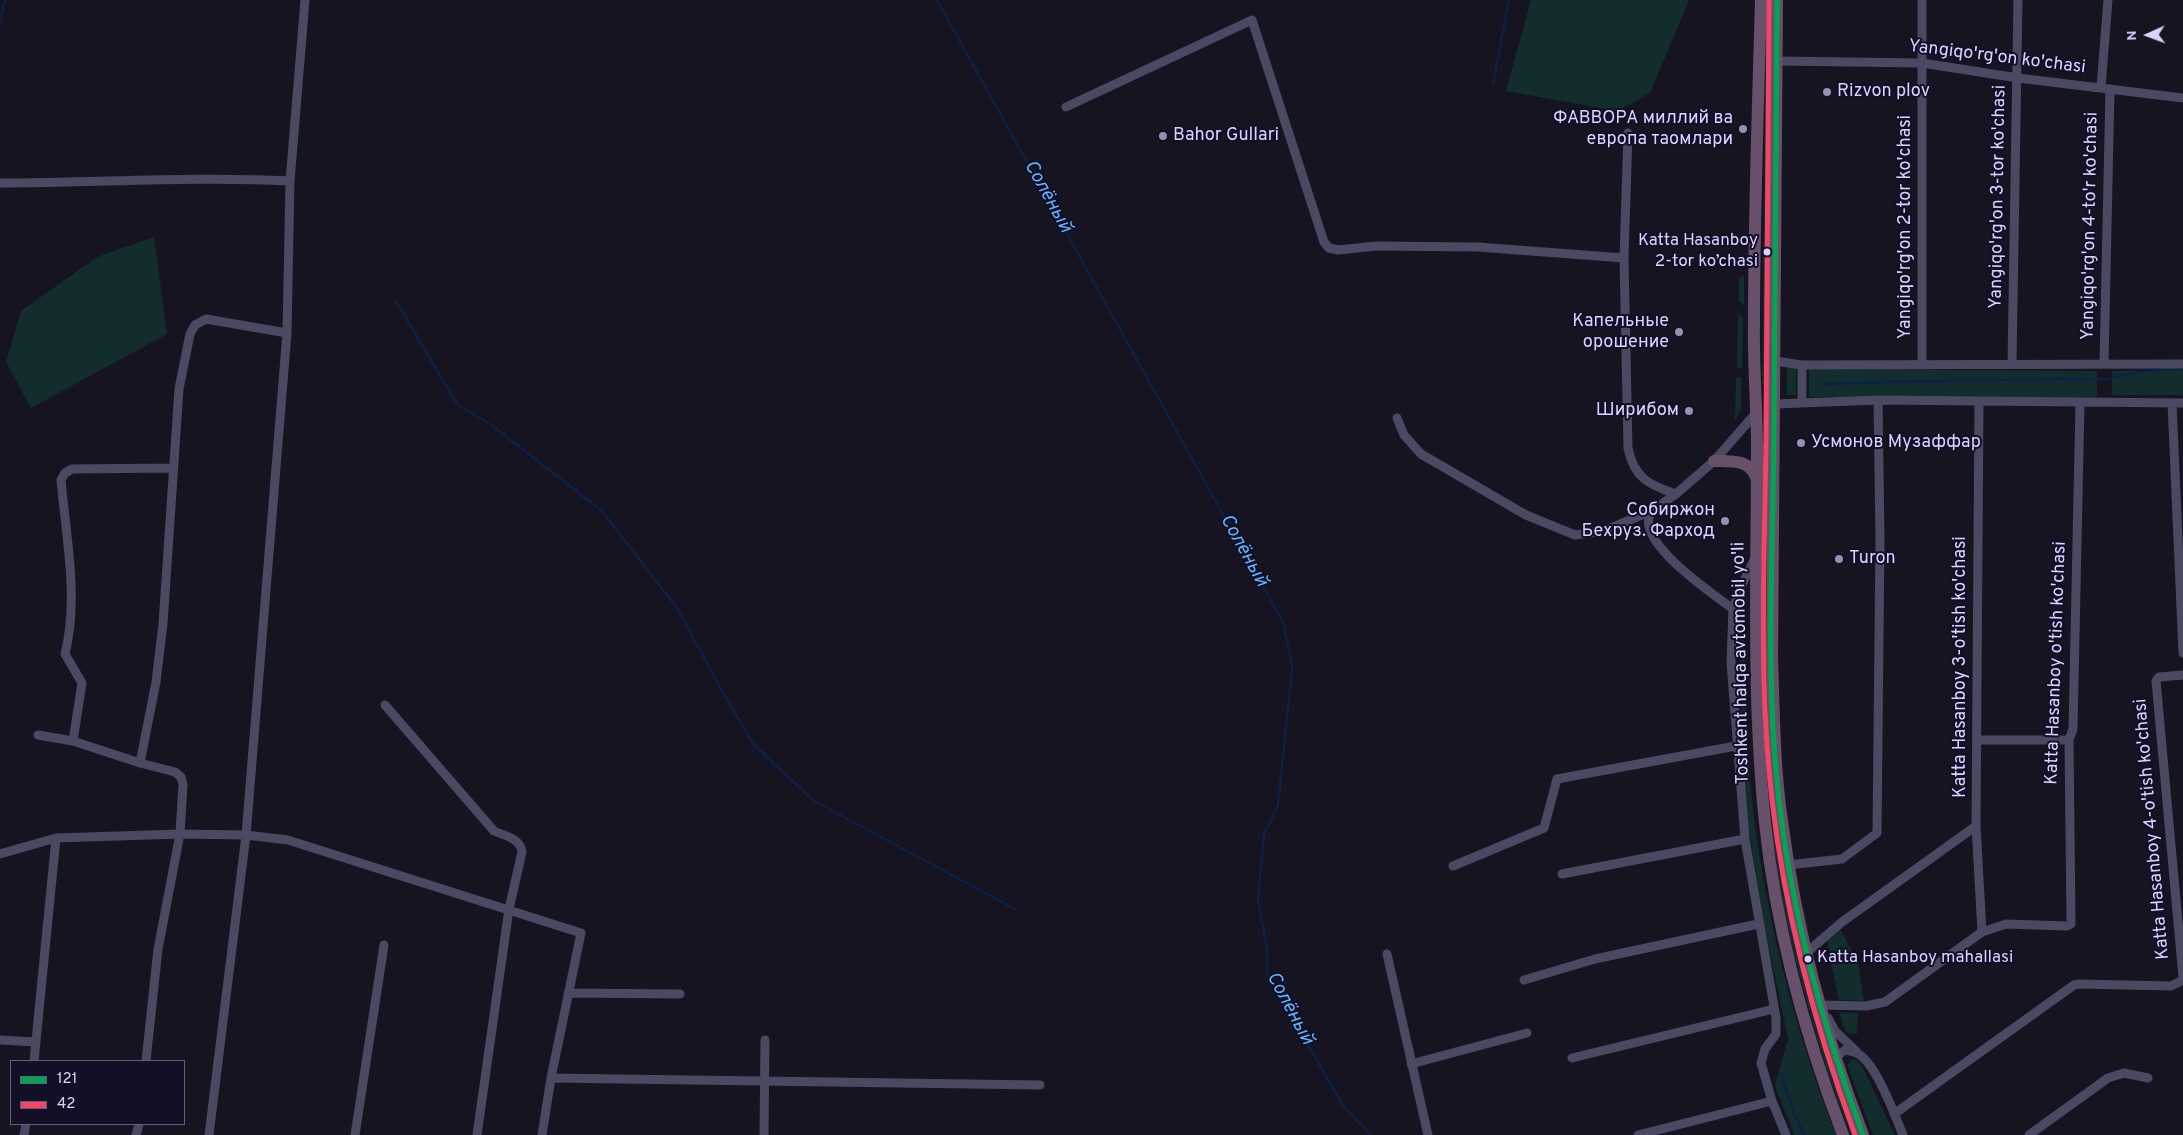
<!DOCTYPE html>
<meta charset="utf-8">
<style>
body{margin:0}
#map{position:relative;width:2183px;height:1135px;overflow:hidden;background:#161421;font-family:Overpass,sans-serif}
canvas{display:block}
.legend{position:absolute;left:10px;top:1060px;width:175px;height:65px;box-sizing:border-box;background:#130f26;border:1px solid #625e7d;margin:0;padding:6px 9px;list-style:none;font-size:15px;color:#d9d4ff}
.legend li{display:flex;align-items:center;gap:10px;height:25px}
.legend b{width:25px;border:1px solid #625e7d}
.north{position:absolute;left:2123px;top:10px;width:50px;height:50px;-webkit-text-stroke:4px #130f26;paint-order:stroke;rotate:268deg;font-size:14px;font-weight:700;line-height:20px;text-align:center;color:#d9d4ff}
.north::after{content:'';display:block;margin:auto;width:18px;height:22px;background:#d9d4ff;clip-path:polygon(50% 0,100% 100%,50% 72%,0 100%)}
</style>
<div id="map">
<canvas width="2183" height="1135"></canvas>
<ul class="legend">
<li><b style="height:6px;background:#00a651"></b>121</li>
<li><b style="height:6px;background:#f34667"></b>42</li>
</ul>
<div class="north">N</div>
</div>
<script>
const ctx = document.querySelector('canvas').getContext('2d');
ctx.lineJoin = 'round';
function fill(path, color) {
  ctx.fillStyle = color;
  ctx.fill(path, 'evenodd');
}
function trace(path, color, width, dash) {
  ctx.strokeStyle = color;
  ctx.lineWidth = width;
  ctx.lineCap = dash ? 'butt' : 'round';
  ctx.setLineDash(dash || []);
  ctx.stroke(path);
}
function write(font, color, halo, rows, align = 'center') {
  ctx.font = font + ' Overpass,sans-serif';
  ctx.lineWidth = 4;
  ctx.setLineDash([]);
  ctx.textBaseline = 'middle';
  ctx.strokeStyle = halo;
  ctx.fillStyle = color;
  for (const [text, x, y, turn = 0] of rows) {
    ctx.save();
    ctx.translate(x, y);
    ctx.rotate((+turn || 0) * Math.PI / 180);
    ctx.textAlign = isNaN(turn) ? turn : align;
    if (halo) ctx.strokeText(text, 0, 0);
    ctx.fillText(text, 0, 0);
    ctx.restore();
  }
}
fill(new Path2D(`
 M1531,0H1689L1650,93L1617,111L1506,91Z
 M1766,0H1771L1768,389L1762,384Z
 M154,237L167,334L31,408L6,362L21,311L97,257Z
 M1744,275V306L1739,301V278Z
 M1738,313L1743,318L1742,368L1739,369L1737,368Z
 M1787,368H1796V395H1787Z
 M1809,369L2097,371V398L1809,397Z
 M2183,370V395H2112V371Z
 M1739,377L1741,378V409L1735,421L1736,378Z
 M1768,443L1771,780L1778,843L1793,926L1820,1030L1857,1135H1851C1830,1085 1815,1033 1801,981C1787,928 1775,875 1770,821C1759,696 1762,570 1762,444Z
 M1744,607C1745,673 1745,742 1753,808C1766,919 1795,1031 1836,1135H1794L1775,1086L1788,1039L1764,923L1747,818L1741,714L1740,609Z
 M1841,930L1858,964L1864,1001L1839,1000L1827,941Z
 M1839,1012L1858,1013L1857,1034L1846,1033Z
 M1852,1059L1857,1060L1862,1066L1895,1135H1873L1847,1065Z`), '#132c2d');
trace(new Path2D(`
 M937,0L1284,624L1292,668L1278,806L1264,835L1258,899L1267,950V975L1344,1107L1371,1135
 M0,23L5,0
 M1493,84L1509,0
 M396,301L457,404L494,427L602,511L677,608L722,691L754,745L814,801L1015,909
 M1823,384L1965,380L2107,379C2132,371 2157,369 2183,369
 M1781,1074L1794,1113L1804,1135`), '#0d2144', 2.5);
trace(new Path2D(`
 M1777,61L1922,63L2018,78L2183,98
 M2101,87L2108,0
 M1066,107L1252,20L1324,242L1329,248L1338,250L1376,246L1478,247L1624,258
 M1628,133L1624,258L1628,448C1634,478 1649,485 1676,494
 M0,183C97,183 194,176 290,181
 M1775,361L1802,365L2183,364
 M2012,364L2018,0
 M2104,364L2110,89
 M1802,365V403
 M1922,365V0
 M1979,402L1976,826L1982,932
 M2172,403L2183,653
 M1775,404L1878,400L2183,403
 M1397,418L1404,435L1421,454L1526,515L1575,535L1604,531L1653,510L1676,494L1714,461L1756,413
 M1653,510C1628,538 1715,595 1733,609
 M1755,558L1741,587L1733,609L1731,663L1745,839L1776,1018V1034L1765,1049L1761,1063L1772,1101L1786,1135
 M2183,675L2159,677L2156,681L2183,977
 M385,705L494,831C505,836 520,838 522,852L509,909L477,1135
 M38,735L73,741
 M1977,740H2069
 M140,763L156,682L163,624L179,389L190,334L195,325L206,319L287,333
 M0,854L56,838L180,834L246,835L288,840L581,933L551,1078L542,1135
 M1788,865L1842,859L1877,833L1880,539L1878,400
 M1453,866L1544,828L1557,779L1736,746
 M1562,874L1745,839
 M1806,953L1842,922L1976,826
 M1387,954L1428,1135
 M1524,980L1595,959L1758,924
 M568,993L680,994
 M1820,1005L1866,1006L1885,1002L1982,932L2006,924L2067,926L2071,924L2069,740L2073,729L2080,403
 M1828,1018L1835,1031L1856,1051
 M0,1040L36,1042
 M1836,1057L1845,1050C1851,1051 1856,1052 1860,1055C1877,1067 1895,1115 1903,1135
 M1572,1058L1774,1009
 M34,1061L56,838
 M146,1061L158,949L180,834L183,784L181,777L175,772L140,763L73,741L82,683L65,654C79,598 66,537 61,480L65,473L72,469L173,468
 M1411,1064L1527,1033
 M551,1078L1040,1085
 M1894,1114L2074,985L2079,984L2171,986L2183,980
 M24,1135L26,1124
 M136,1135L139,1124
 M209,1135L246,835L287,333L290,181L305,0
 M355,1135L384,945
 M764,1135L765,1040
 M1638,1135L1772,1101
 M2029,1135L2108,1078L2124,1073L2148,1078`), '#4a4962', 9);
trace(new Path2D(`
 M1761,0C1758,107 1754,215 1754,322C1753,365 1757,407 1757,449C1757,574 1752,699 1765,823C1776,929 1805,1035 1843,1135
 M1777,0L1772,658C1774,712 1774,767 1782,821C1796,928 1824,1034 1863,1135
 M1714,461C1732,461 1751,459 1757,480`), '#67516a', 12);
trace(new Path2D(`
 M1777,0C1776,144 1775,288 1774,432C1773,554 1765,679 1779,801C1792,915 1823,1027 1863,1135`), '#00a651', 5);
trace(new Path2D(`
 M1769,0C1768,144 1767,288 1766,432C1765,554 1758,679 1772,800C1785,915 1815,1027 1855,1135`), '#f34667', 5);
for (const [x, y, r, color] of [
 [1827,92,5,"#9591b1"],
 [1743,129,5,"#9591b1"],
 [1163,136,5,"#9591b1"],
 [1767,252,4.5,"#d9d4ff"],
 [1679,332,5,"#9591b1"],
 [1689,411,5,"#9591b1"],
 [1801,443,5,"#9591b1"],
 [1725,521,5,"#9591b1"],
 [1839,559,5,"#9591b1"],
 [1808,959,4.5,"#d9d4ff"]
]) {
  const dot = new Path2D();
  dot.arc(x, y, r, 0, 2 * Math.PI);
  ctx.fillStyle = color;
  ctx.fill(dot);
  trace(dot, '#130f26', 2);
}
write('17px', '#d9d4ff', '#130f26', [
 ["Katta Hasanboy",1758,242],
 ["2-tor ko’chasi",1758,263],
 ["Katta Hasanboy mahallasi",1817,959,"left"]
], 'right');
write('18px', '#d9d4ff', '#130f26', [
 ["Yangiqo'rg'on ko'chasi",1997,58,7],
 ["Yangiqo'rg'on 3-tor ko'chasi",1999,197,-89],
 ["Yangiqo'rg'on 4-to'r ko'chasi",2091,226,-89],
 ["Yangiqo'rg'on 2-tor ko'chasi",1906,227,-90],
 ["Toshkent halqa avtomobil yo'li",1742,663,-91],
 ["Katta Hasanboy o'tish ko'chasi",2057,663,-88],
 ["Katta Hasanboy 3-o'tish ko'chasi",1961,667,-90],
 ["Katta Hasanboy 4-o'tish ko'chasi",2153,829,-95]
]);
write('18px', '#d9d4ff', '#130f26', [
 ["Rizvon plov",1837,92],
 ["ФАВВОРА миллий ва",1733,119,"right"],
 ["европа таомлари",1733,140,"right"],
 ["Bahor Gullari",1173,136],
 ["Капельные",1669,322,"right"],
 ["орошение",1669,343,"right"],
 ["Ширибом",1679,411,"right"],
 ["Усмонов Музаффар",1811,443],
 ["Собиржон",1715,511,"right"],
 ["Бехруз. Фарход",1715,532,"right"],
 ["Turon",1849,559]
], 'left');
write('italic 19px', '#62b6ff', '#130f26', [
 ["Солёный",1047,197,61],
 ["Солёный",1243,551,61],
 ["Солёный",1289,1009,62]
]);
</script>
